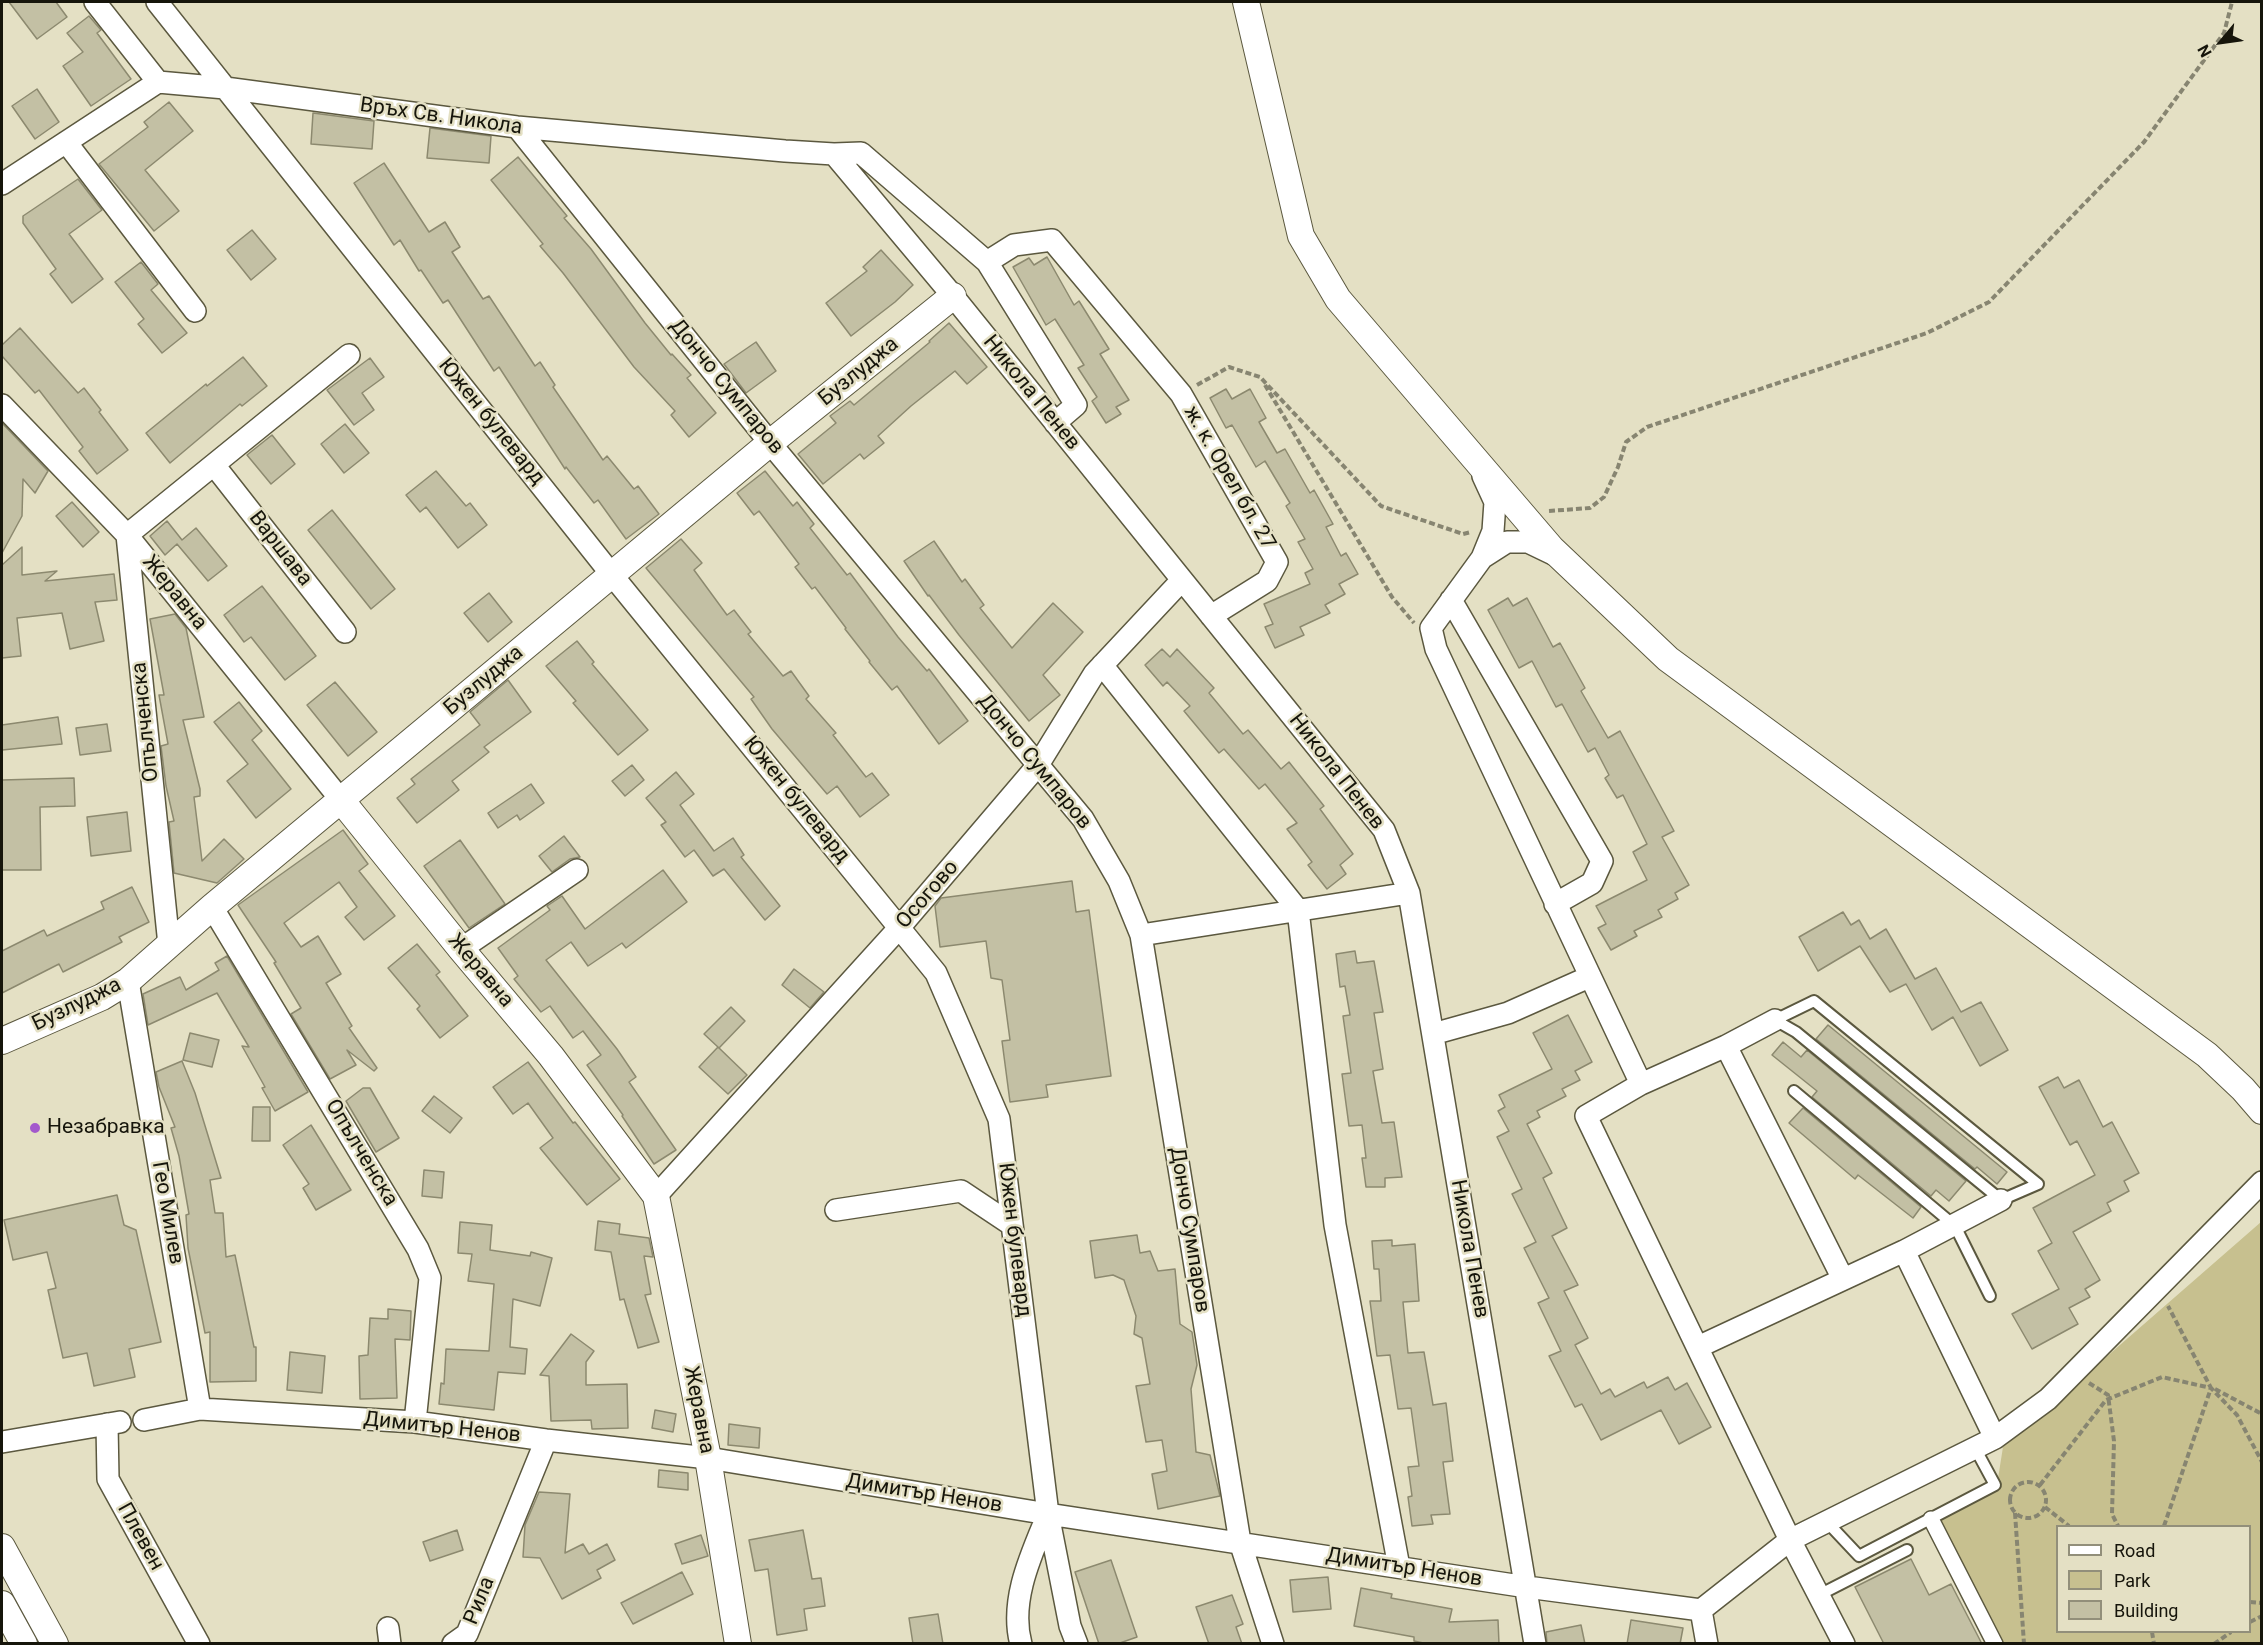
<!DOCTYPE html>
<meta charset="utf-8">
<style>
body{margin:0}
#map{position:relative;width:2263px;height:1645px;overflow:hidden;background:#e4e0c4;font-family:Roboto,sans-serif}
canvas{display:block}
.frame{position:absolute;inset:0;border:3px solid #16150b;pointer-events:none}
.legend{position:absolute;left:2056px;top:1525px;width:195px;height:108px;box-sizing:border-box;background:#e4e0c4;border:2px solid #928f7a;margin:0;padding:8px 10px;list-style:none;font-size:18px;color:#16150b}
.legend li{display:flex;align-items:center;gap:12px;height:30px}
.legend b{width:30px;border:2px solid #928f7a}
.north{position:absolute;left:2191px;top:12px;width:60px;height:60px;-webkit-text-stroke:4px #e4e0c4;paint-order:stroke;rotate:241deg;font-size:16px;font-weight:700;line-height:24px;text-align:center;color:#16150b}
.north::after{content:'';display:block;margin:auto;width:21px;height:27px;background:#16150b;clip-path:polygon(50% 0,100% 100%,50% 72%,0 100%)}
</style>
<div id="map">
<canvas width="2263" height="1645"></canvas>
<div class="frame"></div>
<ul class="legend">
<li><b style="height:8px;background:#fff"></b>Road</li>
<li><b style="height:16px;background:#c7c08f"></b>Park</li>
<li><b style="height:16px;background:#c3c0a4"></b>Building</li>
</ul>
<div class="north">N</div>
</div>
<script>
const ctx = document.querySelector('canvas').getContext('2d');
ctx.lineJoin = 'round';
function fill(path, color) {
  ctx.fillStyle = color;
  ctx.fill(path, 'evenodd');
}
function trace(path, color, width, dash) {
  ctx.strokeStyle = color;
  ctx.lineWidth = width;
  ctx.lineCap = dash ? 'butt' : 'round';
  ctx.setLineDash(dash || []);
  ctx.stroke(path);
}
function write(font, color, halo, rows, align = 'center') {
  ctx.font = font + ' Roboto,sans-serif';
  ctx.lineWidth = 5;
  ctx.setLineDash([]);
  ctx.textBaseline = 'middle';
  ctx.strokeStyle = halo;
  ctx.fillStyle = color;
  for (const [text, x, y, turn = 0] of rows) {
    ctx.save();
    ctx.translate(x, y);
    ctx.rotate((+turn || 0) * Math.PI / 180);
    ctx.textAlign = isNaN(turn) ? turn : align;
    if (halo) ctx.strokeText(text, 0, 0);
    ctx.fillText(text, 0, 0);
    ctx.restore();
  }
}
fill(new Path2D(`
 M2261,1222V1643H2000L1936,1520L1996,1491L2003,1447ZM2058,1526H2250V1632H2058Z`), '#c7c08f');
const building = new Path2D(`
 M9,2H56L67,17L37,39Z
 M89,16L101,30L97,33L131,79L91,106L63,66L83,52L67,33Z
 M37,89L59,122L35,139L12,106Z
 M169,102L193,131L145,170L179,211L154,231L99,164L148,127L144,122Z
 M313,113L374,121L372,149L311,144Z
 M430,128L491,136L489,163L427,158Z
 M518,157L567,216L564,218L591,249L645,323L671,355L672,354L691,375L687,378L716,413L689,437L671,415L675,411L634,367L563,273L540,246L543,244L491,180Z
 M384,163L429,232L445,222L460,247L452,252L483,299L489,296L535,366L540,362L555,385L553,387L603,460L607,456L634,489L638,486L659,514L626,539L598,500L594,503L566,467L565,469L499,367L494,371L448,300L443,303L421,270L419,271L400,240L394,245L354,183Z
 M78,179L102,210L69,234L103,279L72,303L50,274L56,269L23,223V216Z
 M252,230L276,259L251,280L227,250Z
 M881,250L913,285L895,302L851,336L826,303L867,271L863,267Z
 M1047,257L1074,305L1079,301L1109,349L1100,354L1129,400L1116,407L1121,414L1106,423L1092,401L1097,397L1078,368L1084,365L1055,319L1046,325L1013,267L1029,258L1034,265Z
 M141,262L158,284L151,290L187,333L162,353L138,324L144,319L115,282Z
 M949,323L987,367L967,384L955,371L911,406L878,436L884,443L864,459L860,454L823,484L798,454L836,423L830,416L850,401L854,405L930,342L929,341Z
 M20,328L78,393L84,388L101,410L99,412L128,450L97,474L79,451L83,447L39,390L35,393L2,356V345Z
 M756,342L776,371L746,393L724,364Z
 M243,357L267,386L242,406L240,404L170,463L146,433L206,384L207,386Z
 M370,358L384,377L362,393L374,410L354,425L327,390Z
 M1226,389L1232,399L1250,389L1266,418L1259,422L1277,453L1285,449L1310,493L1314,490L1333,524L1326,527L1341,556L1346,553L1358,574L1339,584L1345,594L1325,605L1330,613L1300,627L1304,635L1275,648L1265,627L1273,624L1264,604L1310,584L1305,573L1313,569L1298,542L1305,539L1286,506L1290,503L1265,461L1256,467L1232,425L1226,428L1210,398Z
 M2,423L48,471L35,493L23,479L22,516L2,553Z
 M345,424L369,453L344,473L321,444Z
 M272,435L295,464L271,484L247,455Z
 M436,471L466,506L470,503L487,525L458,548L426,507L420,512L406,495Z
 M765,471L793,506L797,502L814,524L810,528L847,575L850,573L898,637L927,671L929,669L968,721L939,744L897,686L892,690L869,662L870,661L845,629L846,628L815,587L812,589L795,567L799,564L759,511L754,515L737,493Z
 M72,502L99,532L83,547L56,516Z
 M332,510L395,589L371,609L308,530Z
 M167,521L182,540L196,528L227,566L208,581L177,544L165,555L150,536Z
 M681,539L702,563L694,570L727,615L734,610L751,632L748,634L783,676L791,671L809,696L806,699L836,733L833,735L866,777L872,773L889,795L860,817L837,786L827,794L772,729L751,699L754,697L646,568Z
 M934,541L962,582L965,579L984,605L980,608L1012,648L1053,603L1083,632L1043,675L1060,695L1029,721L959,635L929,595L928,596L904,561Z
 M22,547V575L57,571L45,581L114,574L117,600L95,602L104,641L70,649L62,613L17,618L21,656L2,658V565Z
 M262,586L316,656L285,680L251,637L244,642L224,615Z
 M489,593L512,622L488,642L464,613Z
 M1508,598L1513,606L1527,598L1553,647L1560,643L1585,688L1581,691L1608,738L1620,731L1674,831L1662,837L1689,885L1675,893L1678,899L1658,910L1662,917L1634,931L1637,936L1611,950L1598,928L1606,924L1596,906L1647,880L1633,852L1647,844L1623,795L1617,798L1605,778L1609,775L1595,748L1588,752L1562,704L1556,707L1532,661L1519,668L1488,610Z
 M175,614L186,628L204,717L183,720L200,789V796L194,797L202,861L224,839L244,859L217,883L174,873L169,822L174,821L166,786L161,746L168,744L159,695H164L150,619Z
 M577,641L594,662L592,664L648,730L618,755L573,703L576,701L546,666Z
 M1162,649L1170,657L1177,649L1214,688L1209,693L1243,734L1248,730L1281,769L1289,762L1324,806L1320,809L1353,854L1340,865L1346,874L1327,889L1308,865L1312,862L1287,829L1297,823L1265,784L1259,789L1224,749L1219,753L1184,711L1190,706L1167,682L1163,686L1145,665Z
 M508,680L531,712L484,747L489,752L452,781L459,790L417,823L397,798L415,784L411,779L480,725L470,712Z
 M335,682L377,732L348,756L307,705Z
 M239,702L262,731L252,740L291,789L256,818L227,781L248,764L214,722Z
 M58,717L62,744L2,750V725Z
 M107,724L111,751L80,755L76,728Z
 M632,765L644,780L625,796L612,781Z
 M676,772L694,794L680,805L714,851L733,838L744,855L741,857L780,906L765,920L724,869L713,876L694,850L685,857L661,825L666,822L646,798Z
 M74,778L75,806L40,807L41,870H2V780Z
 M531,784L544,803L520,820L517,815L498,828L488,813Z
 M127,812L131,851L91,856L87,817Z
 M343,830L368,864L359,871L395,916L364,940L345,917L357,907L339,882L284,923L301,947L318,936L341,974L326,983L352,1026L349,1028L377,1068L374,1071L347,1050L356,1065L330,1079L291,1014L301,1008L274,963L276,962L238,905Z
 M564,836L580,857L570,859L552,872L539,856Z
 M460,840L505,904L469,928L424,866Z
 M663,870L687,902L626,948L622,943L588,966L571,942L546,960L617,1049L636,1077L629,1082L676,1150L654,1164L622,1116L623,1115L587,1065L601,1055L583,1031L573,1038L550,1006L541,1012L514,979L518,976L498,948L550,910L547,906L562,896L585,929Z
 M1072,881L1076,912L1089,910L1111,1076L1046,1085L1048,1097L1010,1102L1002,1041L1010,1040L1002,980L991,978L986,941L940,947L935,906L941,898Z
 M132,887L149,922L119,937L122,942L63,972L59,964L2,993V951L44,930L47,936L104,909L101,902Z
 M1843,912L1851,925L1859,920L1870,939L1886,929L1915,979L1936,968L1961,1012L1981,1002L2008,1050L1980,1066L1953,1017L1932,1030L1906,984L1890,992L1860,946L1818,971L1799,937Z
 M417,944L440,972L436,975L468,1016L440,1038L417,1009L420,1006L388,968Z
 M1355,951L1357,963L1374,961L1383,1012L1374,1013L1383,1069L1373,1071L1382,1123L1394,1122L1402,1177L1385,1178V1187H1366L1362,1158H1366L1362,1125L1349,1126L1342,1074L1351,1073L1343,1016L1350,1015L1345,986L1340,987L1336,954Z
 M227,956L308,1092L275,1111L262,1088L265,1087L242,1046L249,1047L217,993L148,1025L143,994L180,977L186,990L219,970L215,963Z
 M794,969L824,992L810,1008L782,985Z
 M731,1007L745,1021L719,1048L704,1034Z
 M1568,1015L1592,1062L1575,1071L1580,1080L1562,1089L1566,1096L1537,1111L1540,1117L1527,1124L1552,1173L1543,1178L1567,1228L1552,1236L1578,1285L1564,1291L1588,1338L1575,1345L1601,1394L1610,1389L1615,1397L1644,1382L1647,1388L1668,1377L1675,1390L1687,1383L1711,1427L1679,1444L1661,1410L1601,1440L1582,1404L1575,1407L1549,1356L1561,1351L1538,1303L1549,1298L1524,1248L1536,1242L1512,1194L1522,1189L1497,1137L1509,1131L1498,1111L1505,1107L1499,1095L1552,1069L1533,1033Z
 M1828,1025L2007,1172L1997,1184L1977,1167L1975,1169L1816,1039Z
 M190,1033L219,1040L212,1067L183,1060Z
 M1783,1042L1801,1057L1807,1050L1966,1181L1949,1201L1936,1190L1931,1196L1812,1097L1817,1091L1772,1055Z
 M718,1047L747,1075L728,1094L699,1067Z
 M182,1061L195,1093L221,1178L210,1180L215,1213H223L226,1257L235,1255L254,1347H256V1381L210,1382V1332L205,1333L188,1248L186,1215L189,1214L179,1156L171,1128L175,1127L159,1087L156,1072Z
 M528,1062L573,1123L575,1122L620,1179L587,1205L540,1148L553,1138L528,1103L513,1114L493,1087Z
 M2058,1077L2064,1088L2079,1080L2103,1127L2112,1122L2139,1173L2124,1181L2129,1191L2107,1203L2111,1211L2073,1232L2100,1280L2085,1289L2090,1297L2069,1308L2078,1324L2032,1349L2012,1314L2059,1289L2038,1251L2052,1243L2033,1208L2095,1175L2077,1141L2070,1145L2039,1087Z
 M363,1088H370L399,1138L376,1152L346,1101Z
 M434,1096L462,1118L450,1133L422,1111Z
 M253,1107H270V1141H252Z
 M1803,1108L1921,1207L1913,1218L1858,1175L1855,1179L1789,1123Z
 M311,1125L351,1190L316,1210L303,1188L309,1184L283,1145Z
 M424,1170L444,1172L442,1198L422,1196Z
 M117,1195L124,1225L136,1230L161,1342L129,1349L135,1377L94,1386L87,1353L63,1358L48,1290L56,1288L47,1252L13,1260L4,1220Z
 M598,1221L620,1224L619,1234L649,1238L653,1257L644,1256L651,1294L645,1295L659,1342L638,1348L624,1299L620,1300L611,1252L595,1250Z
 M460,1222L492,1225L490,1250L530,1256L531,1252L552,1258L540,1306L513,1299L510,1347L527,1349L525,1374L498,1372L494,1410L439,1404L441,1383L444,1384L446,1349L489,1351L494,1284L468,1281L472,1254L458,1253Z
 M1137,1235L1140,1253L1150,1251L1158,1271L1175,1269L1180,1324L1192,1332L1197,1365L1191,1389L1196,1452L1210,1455L1220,1496L1158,1509L1152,1474L1167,1471L1162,1440L1146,1442L1136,1386L1150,1384L1142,1338L1134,1334L1136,1316L1124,1280L1113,1275L1095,1278L1090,1241Z
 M1392,1240V1246L1415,1244L1419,1301L1403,1302L1408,1353L1424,1352L1433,1405L1446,1403L1453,1461L1443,1462L1450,1514L1431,1515L1433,1524L1412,1526L1408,1497L1412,1496L1408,1467L1419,1466L1411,1408L1398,1409L1390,1355L1377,1356L1370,1301H1381L1379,1269H1374L1372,1241Z
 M388,1309L411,1311L410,1340L395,1339L397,1398L360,1399L359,1356L368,1355L370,1318L388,1319Z
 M571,1334L594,1351L586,1362V1385L627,1384L628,1428L592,1429L591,1420L551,1421L549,1376L540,1375Z
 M290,1352L325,1356L322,1393L287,1390Z
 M655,1410L676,1414L673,1432L652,1428Z
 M729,1424L760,1428L759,1448L728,1445Z
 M659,1470L688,1473V1490L658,1487Z
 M539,1492L570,1494L565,1553L583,1544L589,1554L607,1544L615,1560L597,1570L601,1578L562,1599L540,1558L523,1557L525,1525Z
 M457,1530L463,1550L430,1561L423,1542Z
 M803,1530L812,1579L821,1578L825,1606L804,1609L807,1630L777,1635L768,1569L755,1571L749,1540Z
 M701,1535L708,1556L682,1564L675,1544Z
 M1911,1559L1929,1595L1951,1584L1982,1644H1884L1855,1587Z
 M1111,1560L1137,1637L1117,1644H1099L1075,1572Z
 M682,1572L693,1594L633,1624L621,1603Z
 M1328,1577L1331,1609L1293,1612L1290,1580Z
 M1361,1588L1392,1594L1391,1598L1452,1609L1449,1622L1498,1620L1499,1644H1428L1414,1641V1637L1354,1626Z
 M1232,1595L1243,1624L1236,1627L1242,1644H1209L1196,1607Z
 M938,1614L943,1644H913L909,1618Z
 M1631,1620L1683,1628L1680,1644H1627Z
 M1581,1625L1585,1644H1547L1546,1632Z`);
fill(building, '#c3c0a4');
trace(building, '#8c896f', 1.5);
const service = new Path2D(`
 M1814,1001L2038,1184L2001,1200L1796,1032L1775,1020Z
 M1794,1091L1955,1226L1990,1296
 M1827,1522L1859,1556L1995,1485L1975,1448
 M1819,1595L1907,1550`);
const pedestrian = new Path2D(`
 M1931,1519L1995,1644`);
const minor = new Path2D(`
 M95,2L158,82
 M157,2L612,575L936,973L999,1119L1048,1514L1070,1626L1077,1644
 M517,127L770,443L1083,819L1119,881L1141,935L1240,1542L1273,1644
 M66,142L195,311
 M834,154L953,296L1384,830L1409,893L1535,1644
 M2,184L158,82L225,88L517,127L785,151L834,154L861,153L987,262L1076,405L1055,423
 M987,262L1014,245L1052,240L1181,394L1277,562L1267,581L1211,616
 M2,405L127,535L341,800
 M214,465L345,632
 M1483,476L1495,502L1493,531L1482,558L1507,542H1528L1555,555
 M1482,558L1431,628L1436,649L1641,1084L1726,1046L1843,1279
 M1451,600L1602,861L1592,883L1555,904
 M1102,665L1298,910L1335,1225L1399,1567
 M212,907L418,1249L430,1278L415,1422
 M1141,935L1409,893
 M169,945L127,535L349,355
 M461,949L577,870
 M128,981L200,1409
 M1433,1034L1508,1013L1589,977
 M1726,1046L1775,1020
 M1641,1084L1586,1116L1790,1540L1844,1644
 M656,1196L899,928L1038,765L1094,674L1182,580
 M836,1210L961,1191L1012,1225
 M1904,1251L1995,1438
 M1698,1347L1904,1251L2001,1200
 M144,1420L200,1409L415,1422L546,1440L708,1458L1048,1514L1527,1587L1701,1610
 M107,1424L108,1479L199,1644
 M2,1442L120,1422
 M1701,1610L1790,1540L1995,1438L2048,1399L2262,1182
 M1701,1610L1707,1644
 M388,1628L390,1644
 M453,1644L467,1634L546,1440
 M1021,1644C1009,1600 1032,1553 1048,1514`);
const tertiary = new Path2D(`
 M1246,2L1301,236L1338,299L1552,549L1668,659L2207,1055L2243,1089L2262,1111
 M341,800L461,949L551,1056L656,1196L708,1458L738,1644
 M2,1041L102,997L128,981L212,907L770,443L953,296
 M2,1547L55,1644
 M2,1604L24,1644`);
trace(service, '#5b583f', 14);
trace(pedestrian, '#5b583f', 18);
trace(minor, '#5b583f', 24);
trace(tertiary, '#5b583f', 28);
trace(new Path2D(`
 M1197,385L1229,367L1260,377L1381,506L1463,534L1471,532
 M1265,385L1392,597L1414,623
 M1549,511L1590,508L1604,497L1618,467L1626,442L1647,427L1927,333L1989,302L2144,142L2224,33L2232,2
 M2089,1383L2108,1395L2114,1441L2112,1514L2118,1526
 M2215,1389L2262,1414
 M2010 1500a18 18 0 1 1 36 0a18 18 0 1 1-36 0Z
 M2040,1485L2106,1400L2162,1377L2211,1388L2237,1415L2262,1462
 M2045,1507L2069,1526
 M2015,1513L2024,1644
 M2164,1526L2211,1388L2168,1306
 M2250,1602L2262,1603
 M2250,1622L2262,1616
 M2152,1632L2154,1644
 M2214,1644L2231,1632`), '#878571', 4, [6, 3]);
trace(service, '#fff', 10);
trace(pedestrian, '#fff', 15);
trace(minor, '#fff', 21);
trace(tertiary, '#fff', 26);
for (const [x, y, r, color] of [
 [35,1128,6,"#a359cc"]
]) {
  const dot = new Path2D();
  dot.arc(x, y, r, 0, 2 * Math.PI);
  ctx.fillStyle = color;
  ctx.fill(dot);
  trace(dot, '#e4e0c4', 2);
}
write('21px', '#16150b', '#e4e0c4', [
 ["Връх Св. Никола",441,117,8],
 ["Бузлуджа",859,372,-39],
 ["Дончо Сумпаров",726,387,51],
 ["Никола Пенев",1031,393,51],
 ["Южен булевард",491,422,51],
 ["ж. к. Орел бл. 27",1229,478,60],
 ["Варшава",280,549,52],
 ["Жеравна",174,593,51],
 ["Бузлуджа",484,681,-40],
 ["Опълченска",146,722,-96],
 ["Дончо Сумпаров",1034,762,51],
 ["Никола Пенев",1336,772,52],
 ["Южен булевард",796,800,51],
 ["Осогово",928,895,-49],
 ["Жеравна",480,971,50],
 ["Бузлуджа",77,1005,-26],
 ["Опълченска",361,1153,59],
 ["Гео Милев",167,1213,80],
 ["Дончо Сумпаров",1189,1230,81],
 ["Южен булевард",1014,1240,83],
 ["Никола Пенев",1469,1249,80],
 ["Жеравна",698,1410,79],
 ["Димитър Ненов",442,1428,6],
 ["Димитър Ненов",924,1494,9],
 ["Плевен",140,1537,61],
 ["Димитър Ненов",1404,1568,9],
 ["Рила",480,1601,-68]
]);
write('21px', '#16150b', '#e4e0c4', [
 ["Незабравка",47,1128]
], 'left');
</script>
